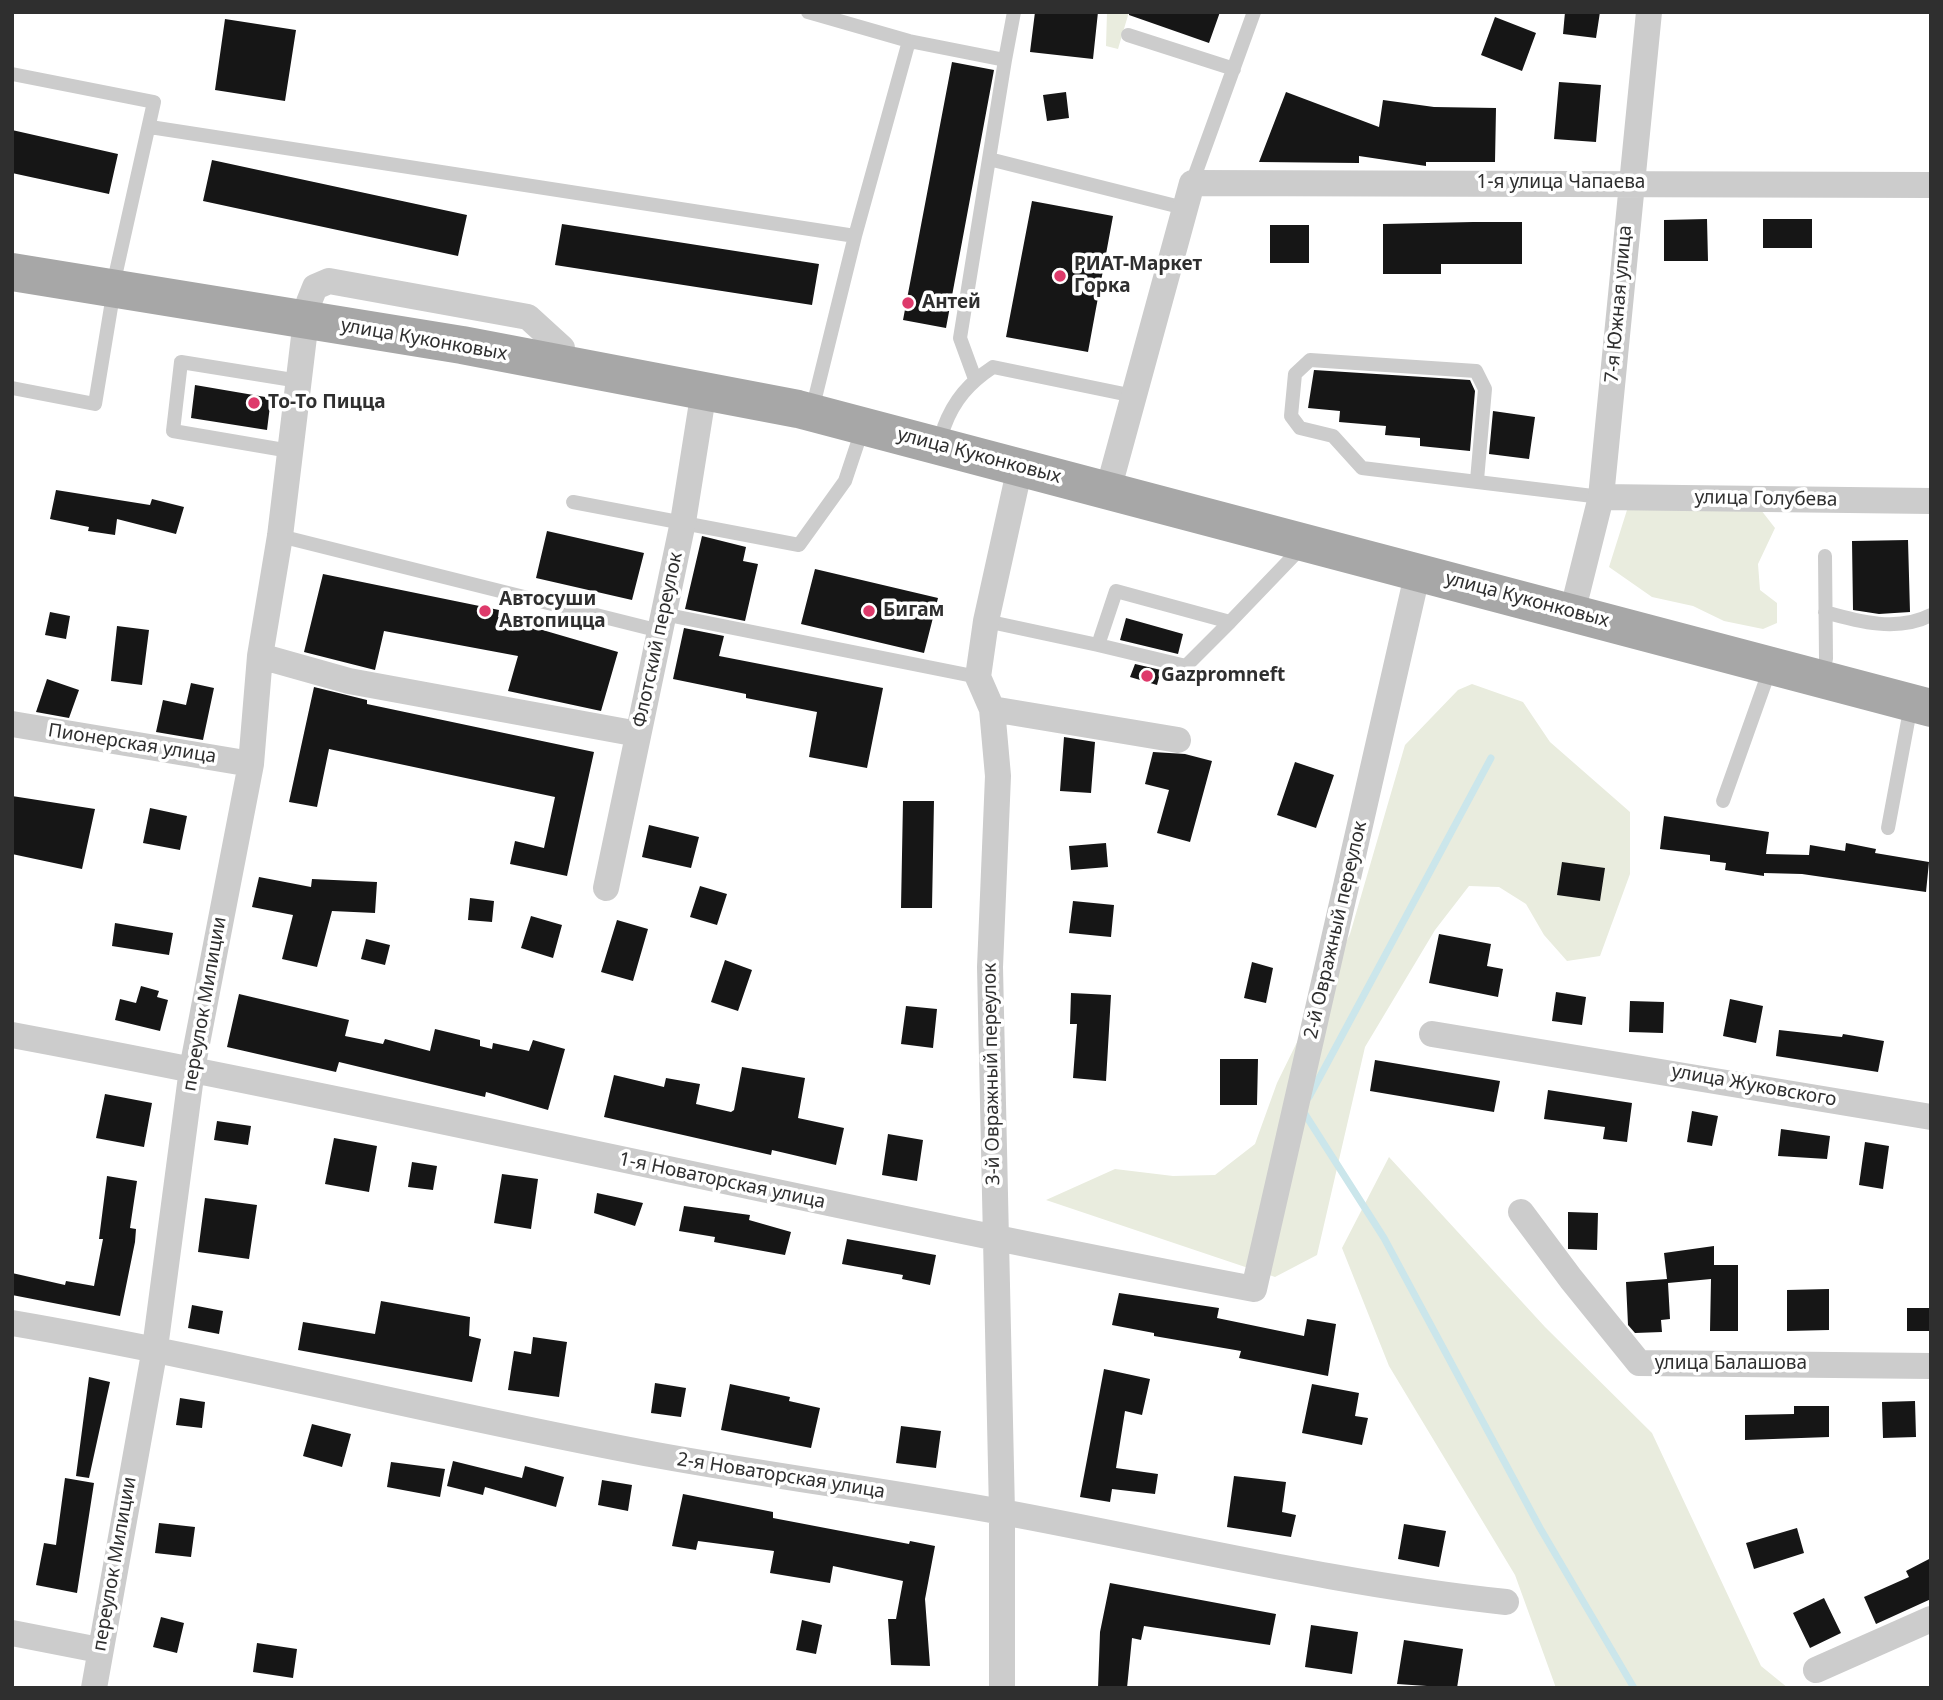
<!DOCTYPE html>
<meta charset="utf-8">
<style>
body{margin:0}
#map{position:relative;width:1943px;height:1700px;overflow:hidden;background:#fff;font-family:"Noto Sans",sans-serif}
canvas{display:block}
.frame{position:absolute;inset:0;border:14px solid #2f2f2f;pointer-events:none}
</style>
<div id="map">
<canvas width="1943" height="1700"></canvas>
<div class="frame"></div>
</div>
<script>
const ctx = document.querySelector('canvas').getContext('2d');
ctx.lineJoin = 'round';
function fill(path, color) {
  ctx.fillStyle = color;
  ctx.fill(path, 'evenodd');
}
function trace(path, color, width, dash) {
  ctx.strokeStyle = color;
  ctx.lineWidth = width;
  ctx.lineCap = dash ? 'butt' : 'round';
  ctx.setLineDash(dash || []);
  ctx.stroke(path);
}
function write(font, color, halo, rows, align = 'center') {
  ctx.font = font + ' "Noto Sans",sans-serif';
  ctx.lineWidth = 7;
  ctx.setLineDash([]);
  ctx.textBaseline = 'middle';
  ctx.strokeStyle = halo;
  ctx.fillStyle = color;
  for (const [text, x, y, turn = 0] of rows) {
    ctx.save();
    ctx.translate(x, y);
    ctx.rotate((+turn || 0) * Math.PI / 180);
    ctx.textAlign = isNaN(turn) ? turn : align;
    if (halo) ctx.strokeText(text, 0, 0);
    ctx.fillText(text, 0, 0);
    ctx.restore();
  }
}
fill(new Path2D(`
 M1107,12H1129L1118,49L1106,46Z
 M1642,508L1761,510L1775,528L1758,564L1760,590L1777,603V623L1763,629L1724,621L1693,606L1652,597L1609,567L1627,510Z
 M1472,684L1523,702L1550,742L1630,812V874L1600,956L1567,961L1544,935L1526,904L1499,887L1469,886L1435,930L1365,1047L1317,1255L1275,1277L1046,1200L1115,1169L1173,1176L1215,1175L1255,1144L1277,1083L1350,934L1405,745L1458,690Z
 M1389,1157L1545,1327L1652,1433L1761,1666L1788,1688H1556L1515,1575L1389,1366L1342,1248Z`), '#e9ecde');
trace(new Path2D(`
 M1309,1097L1491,758
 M1303,1111L1384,1238L1540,1528L1634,1688`), '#cbe6eb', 7);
fill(new Path2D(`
 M1035,12H1098L1093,59L1030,52Z
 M1129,12H1220L1209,43L1129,15Z
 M1565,12H1600L1596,38L1563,34Z
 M1495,17L1536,33L1522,71L1481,55Z
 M225,19L296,30L285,101L215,90Z
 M952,62L994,70L946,328L903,320Z
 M1559,82L1601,85L1596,142L1554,139Z
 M1066,92L1069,118L1047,121L1043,95Z
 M1286,92L1379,127L1383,100L1434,107L1496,108L1495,162H1426V166L1359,156V163L1259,162Z
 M12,130L118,154L109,194L12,173Z
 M212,160L467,215L458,256L203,201Z
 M1032,201L1113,216L1088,352L1006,337Z
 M1707,219L1708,261H1664V220Z
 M1763,219H1812V248H1763Z
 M1473,222H1522V264H1441V274H1383V224Z
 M562,224L819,264L812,305L555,265Z
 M1270,225H1309V263H1270Z
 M1314,370L1470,380L1475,391L1470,451L1420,446V438L1385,435L1386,426L1339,422L1340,411L1308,408Z
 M195,385L271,398L267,430L191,418Z
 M1493,411L1535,417L1529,459L1489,454Z
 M56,490L150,505L152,499L184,507L176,534L117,519L115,535L88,531L89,527L50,519Z
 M547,531L644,553L632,600L536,578Z
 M702,536L746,547L743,561L758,564L745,621L685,609Z
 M1908,540L1910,612L1879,614L1853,610L1852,541Z
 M815,569L938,598L924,653L801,624Z
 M323,574L499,610L498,617L618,652L601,711L508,691L518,656L384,631L375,670L304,652Z
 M50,612L70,616L66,639L45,635Z
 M1126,618L1183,634L1178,654L1120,640Z
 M117,626L149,630L142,685L111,681Z
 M684,628L724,636L719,656L883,688L867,768L809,757L817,712L746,698V694L673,679Z
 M1135,664L1161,670L1157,685L1130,677Z
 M47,679L79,690L69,718L36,712Z
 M191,683L214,688L203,740L156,732L163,700L186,705Z
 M314,687L367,700V704L594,752L567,876L510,864L515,841L544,848L555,797L329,749L317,807L289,802Z
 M1064,737L1095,742L1091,793L1060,791Z
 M1153,752L1185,754L1212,761L1190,842L1157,833L1169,790L1145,784Z
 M1295,762L1334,775L1316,828L1277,815Z
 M12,796L95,809L82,869L12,854Z
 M903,801H934L932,908H901Z
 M150,808L187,816L180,850L143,843Z
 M1664,816L1769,832L1766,854L1809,855L1810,845L1845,851L1846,843L1876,849L1875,853L1929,862L1926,892L1802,874L1764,873V876L1725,870L1726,863L1710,861V855L1660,849Z
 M649,825L699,837L691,868L642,857Z
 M1106,843L1108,867L1071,870L1069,846Z
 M1562,862L1605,868L1600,901L1557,895Z
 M259,877L311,887L312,879L377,882L375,913L332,911L317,967L282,959L293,915L252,907Z
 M700,886L727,894L717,925L690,917Z
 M470,898L494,901L492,922L468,920Z
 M1073,901L1114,905L1111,937L1069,933Z
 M531,916L562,925L553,958L521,948Z
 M617,920L648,929L633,981L601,972Z
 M115,923L173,933L169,955L112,946Z
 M1439,934L1491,944L1487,966L1503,969L1498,997L1429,983Z
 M366,939L390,945L385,965L361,959Z
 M725,960L752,970L738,1011L711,1002Z
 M1252,962L1273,968L1266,1003L1244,998Z
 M141,986L159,991L157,997L168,1000L160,1031L115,1020L120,999L136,1003Z
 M1556,992L1586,997L1582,1025L1552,1021Z
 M1071,993L1111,995L1106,1081L1073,1078L1077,1024H1070Z
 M239,994L349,1020L345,1036L383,1044L385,1039L430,1051L435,1029L480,1040V1046L492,1049L493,1043L529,1051L533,1040L565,1049L548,1110L486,1092L485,1097L339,1062L336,1072L227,1047Z
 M1730,999L1763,1006L1756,1043L1723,1036Z
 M1630,1001L1664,1002L1663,1033L1629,1032Z
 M906,1006L937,1009L933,1048L901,1044Z
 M1779,1030L1842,1037L1843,1034L1884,1041L1878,1072L1776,1056Z
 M1220,1059H1258L1257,1105H1220Z
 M1375,1060L1500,1081L1494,1112L1370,1091Z
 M742,1067L805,1078L798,1118L844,1128L836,1165L772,1150L771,1155L604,1117L614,1075L664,1087L666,1078L700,1084L696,1104L731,1112L734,1110Z
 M1548,1090L1632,1103L1627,1142L1603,1139L1605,1127L1544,1119Z
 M105,1094L152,1103L144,1147L96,1138Z
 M1692,1111L1718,1116L1712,1146L1687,1142Z
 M217,1121L251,1126L248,1145L214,1140Z
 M1781,1129L1830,1136L1827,1159L1778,1156Z
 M888,1134L923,1140L917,1181L882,1175Z
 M334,1138L377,1146L369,1192L325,1184Z
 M1865,1142L1889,1146L1883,1189L1859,1185Z
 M412,1162L437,1166L433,1190L408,1187Z
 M502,1174L538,1179L531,1229L494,1223Z
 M107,1176L137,1181L130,1228L136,1229L135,1242L120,1316L12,1295V1273L65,1285L66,1281L94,1286L103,1239H99Z
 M597,1193L643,1203L635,1226L594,1213Z
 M205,1198L257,1205L249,1259L198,1252Z
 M684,1206L750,1215L749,1220L791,1232L785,1255L714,1242L715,1237L679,1231Z
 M1568,1212L1598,1213L1597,1250L1568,1249Z
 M847,1239L936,1255L930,1285L902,1279L903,1275L842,1264Z
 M1714,1246V1265H1738V1331H1710L1711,1279L1668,1283L1670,1319L1661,1320L1662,1332L1635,1333L1628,1325L1626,1282L1667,1279L1664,1253Z
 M1829,1289V1330L1787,1331V1290Z
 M1119,1293L1219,1308L1217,1318L1304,1336L1307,1319L1336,1324L1328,1376L1239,1358L1241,1351L1154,1336V1333L1112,1325Z
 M381,1301L470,1317L469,1336L481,1339L472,1382L298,1350L303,1322L375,1334Z
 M192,1305L223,1311L219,1334L188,1328Z
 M1907,1308H1931V1331H1907Z
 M533,1337L567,1342L559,1397L508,1390L514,1351L531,1354Z
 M1104,1369L1150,1379L1142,1415L1125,1411L1116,1468L1158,1474L1155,1494L1112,1489L1110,1502L1080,1497Z
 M89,1377L110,1382L89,1478L76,1476Z
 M655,1383L686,1388L681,1417L651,1413Z
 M730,1384L790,1397L789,1401L820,1408L811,1448L721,1430Z
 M1312,1384L1359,1393L1355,1416L1368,1418L1362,1445L1302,1433Z
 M180,1398L205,1402L202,1428L176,1425Z
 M1915,1401L1916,1437L1883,1438L1882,1402Z
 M1794,1406H1829V1437L1745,1440V1415L1794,1414Z
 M312,1424L351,1434L342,1467L303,1456Z
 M901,1426L941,1431L936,1468L896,1463Z
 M453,1461L522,1478L525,1466L564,1477L556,1507L485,1487L483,1495L447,1486Z
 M391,1462L445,1469L440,1497L387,1487Z
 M1234,1476L1286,1482L1282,1512L1296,1515L1291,1537L1227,1527Z
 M65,1478L94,1483L77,1593L36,1585L44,1543L56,1545Z
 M602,1480L632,1485L628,1511L598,1505Z
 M683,1494L773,1512V1518L909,1544L910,1541L935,1546L925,1599L930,1666L891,1665L888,1619H896L903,1581L833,1566L830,1583L770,1573L774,1551L698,1541L696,1550L672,1546Z
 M159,1523L195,1527L191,1557L155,1553Z
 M1404,1524L1446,1531L1439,1567L1398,1559Z
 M1797,1528L1804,1553L1754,1569L1746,1543Z
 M1931,1558V1599L1876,1624L1864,1597L1909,1577L1906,1571Z
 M1110,1583L1276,1614L1270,1645L1144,1626L1141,1640L1132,1638L1127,1688H1098L1100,1632Z
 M1824,1598L1841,1633L1810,1648L1793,1613Z
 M161,1617L184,1623L177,1653L153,1647Z
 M802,1620L822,1625L816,1654L796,1650Z
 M1311,1625L1358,1632L1352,1674L1305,1667Z
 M1404,1640L1463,1649L1457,1688L1397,1684Z
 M257,1643L297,1649L293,1678L253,1672Z`), '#161616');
trace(new Path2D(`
 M808,12L909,41L1005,60L1014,12
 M1128,35L1234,69
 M12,74L154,102L116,272
 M150,127L855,236
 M989,159L1184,208
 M1192,183L1254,12
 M975,379L960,338L1005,60
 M12,388L95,404L114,289
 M815,398L855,236L909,41
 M944,427C954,400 969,383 993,367L1134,396
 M290,451L173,431L181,362L299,381
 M1477,480L1485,389L1476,371L1310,360L1295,374L1291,416L1300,428L1333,436L1362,468L1601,497
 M573,502L799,545L845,481L863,427
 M280,536L660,631
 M1825,556L1826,659
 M1825,612C1859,622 1898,632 1931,615
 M663,614L978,677
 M986,621L1098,645L1116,591L1230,622L1302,547
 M1098,645L1186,666L1230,622
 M1723,801L1771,666
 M1888,828L1911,705`), '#ccc', 14);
trace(new Path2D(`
 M309,302L315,287L329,281L528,317L562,348
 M1113,472L1192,183L1931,185
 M1601,497L1931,501
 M1577,593L1601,497L1649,12
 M260,656L349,681L638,734
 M992,709L1178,740
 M12,724L251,764
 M606,888L683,522L704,390
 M1432,1034L1931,1117
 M12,1035C428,1113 839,1210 1254,1289L1418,571
 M1521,1212L1571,1279L1639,1363L1931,1366
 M12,1323C228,1360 440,1415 656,1455C771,1476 887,1491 1002,1512C1170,1543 1336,1584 1506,1602
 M12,1633L99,1650
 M1816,1670L1931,1619
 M94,1688L155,1348L192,1069L251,764L260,656L280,536L306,320
 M1002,1688V1512L990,967L998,776L992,709L978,677L986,621L1020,467`), '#ccc', 26);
trace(new Path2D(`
 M12,272L462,345L798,409L1931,708`), '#a7a7a7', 38);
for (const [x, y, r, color] of [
 [1060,276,7,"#de3a6b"],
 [908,303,7,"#de3a6b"],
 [254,403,7,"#de3a6b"],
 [485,611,7,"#de3a6b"],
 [869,611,7,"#de3a6b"],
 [1147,676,7,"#de3a6b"]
]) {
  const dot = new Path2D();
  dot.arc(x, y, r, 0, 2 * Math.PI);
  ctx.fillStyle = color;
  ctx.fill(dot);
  trace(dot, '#fff', 2.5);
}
write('19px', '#2f2f2f', '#fff', [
 ["1-я улица Чапаева",1561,183],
 ["7-я Южная улица",1619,304,-85],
 ["улица Куконковых",424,340,10],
 ["улица Куконковых",979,456,15],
 ["улица Голубева",1766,499,1],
 ["улица Куконковых",1527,600,15],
 ["Флотский переулок",658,640,-78],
 ["Пионерская улица",132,744,9],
 ["2-й Овражный переулок",1336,930,-77],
 ["переулок Милиции",205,1004,-80],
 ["3-й Овражный переулок",992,1074,-91],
 ["улица Жуковского",1754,1086,10],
 ["1-я Новаторская улица",722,1181,12],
 ["улица Балашова",1731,1364],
 ["2-я Новаторская улица",781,1476,9],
 ["переулок Милиции",115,1564,-80]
]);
write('bold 19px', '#2f2f2f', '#fff', [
 ["РИАТ-Маркет",1074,265],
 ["Горка",1074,287],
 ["Антей",922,303],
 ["То-То Пицца",268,403],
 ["Автосуши",499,600],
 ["Автопицца",499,622],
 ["Бигам",883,611],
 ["Gazpromneft",1161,676]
], 'left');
</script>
